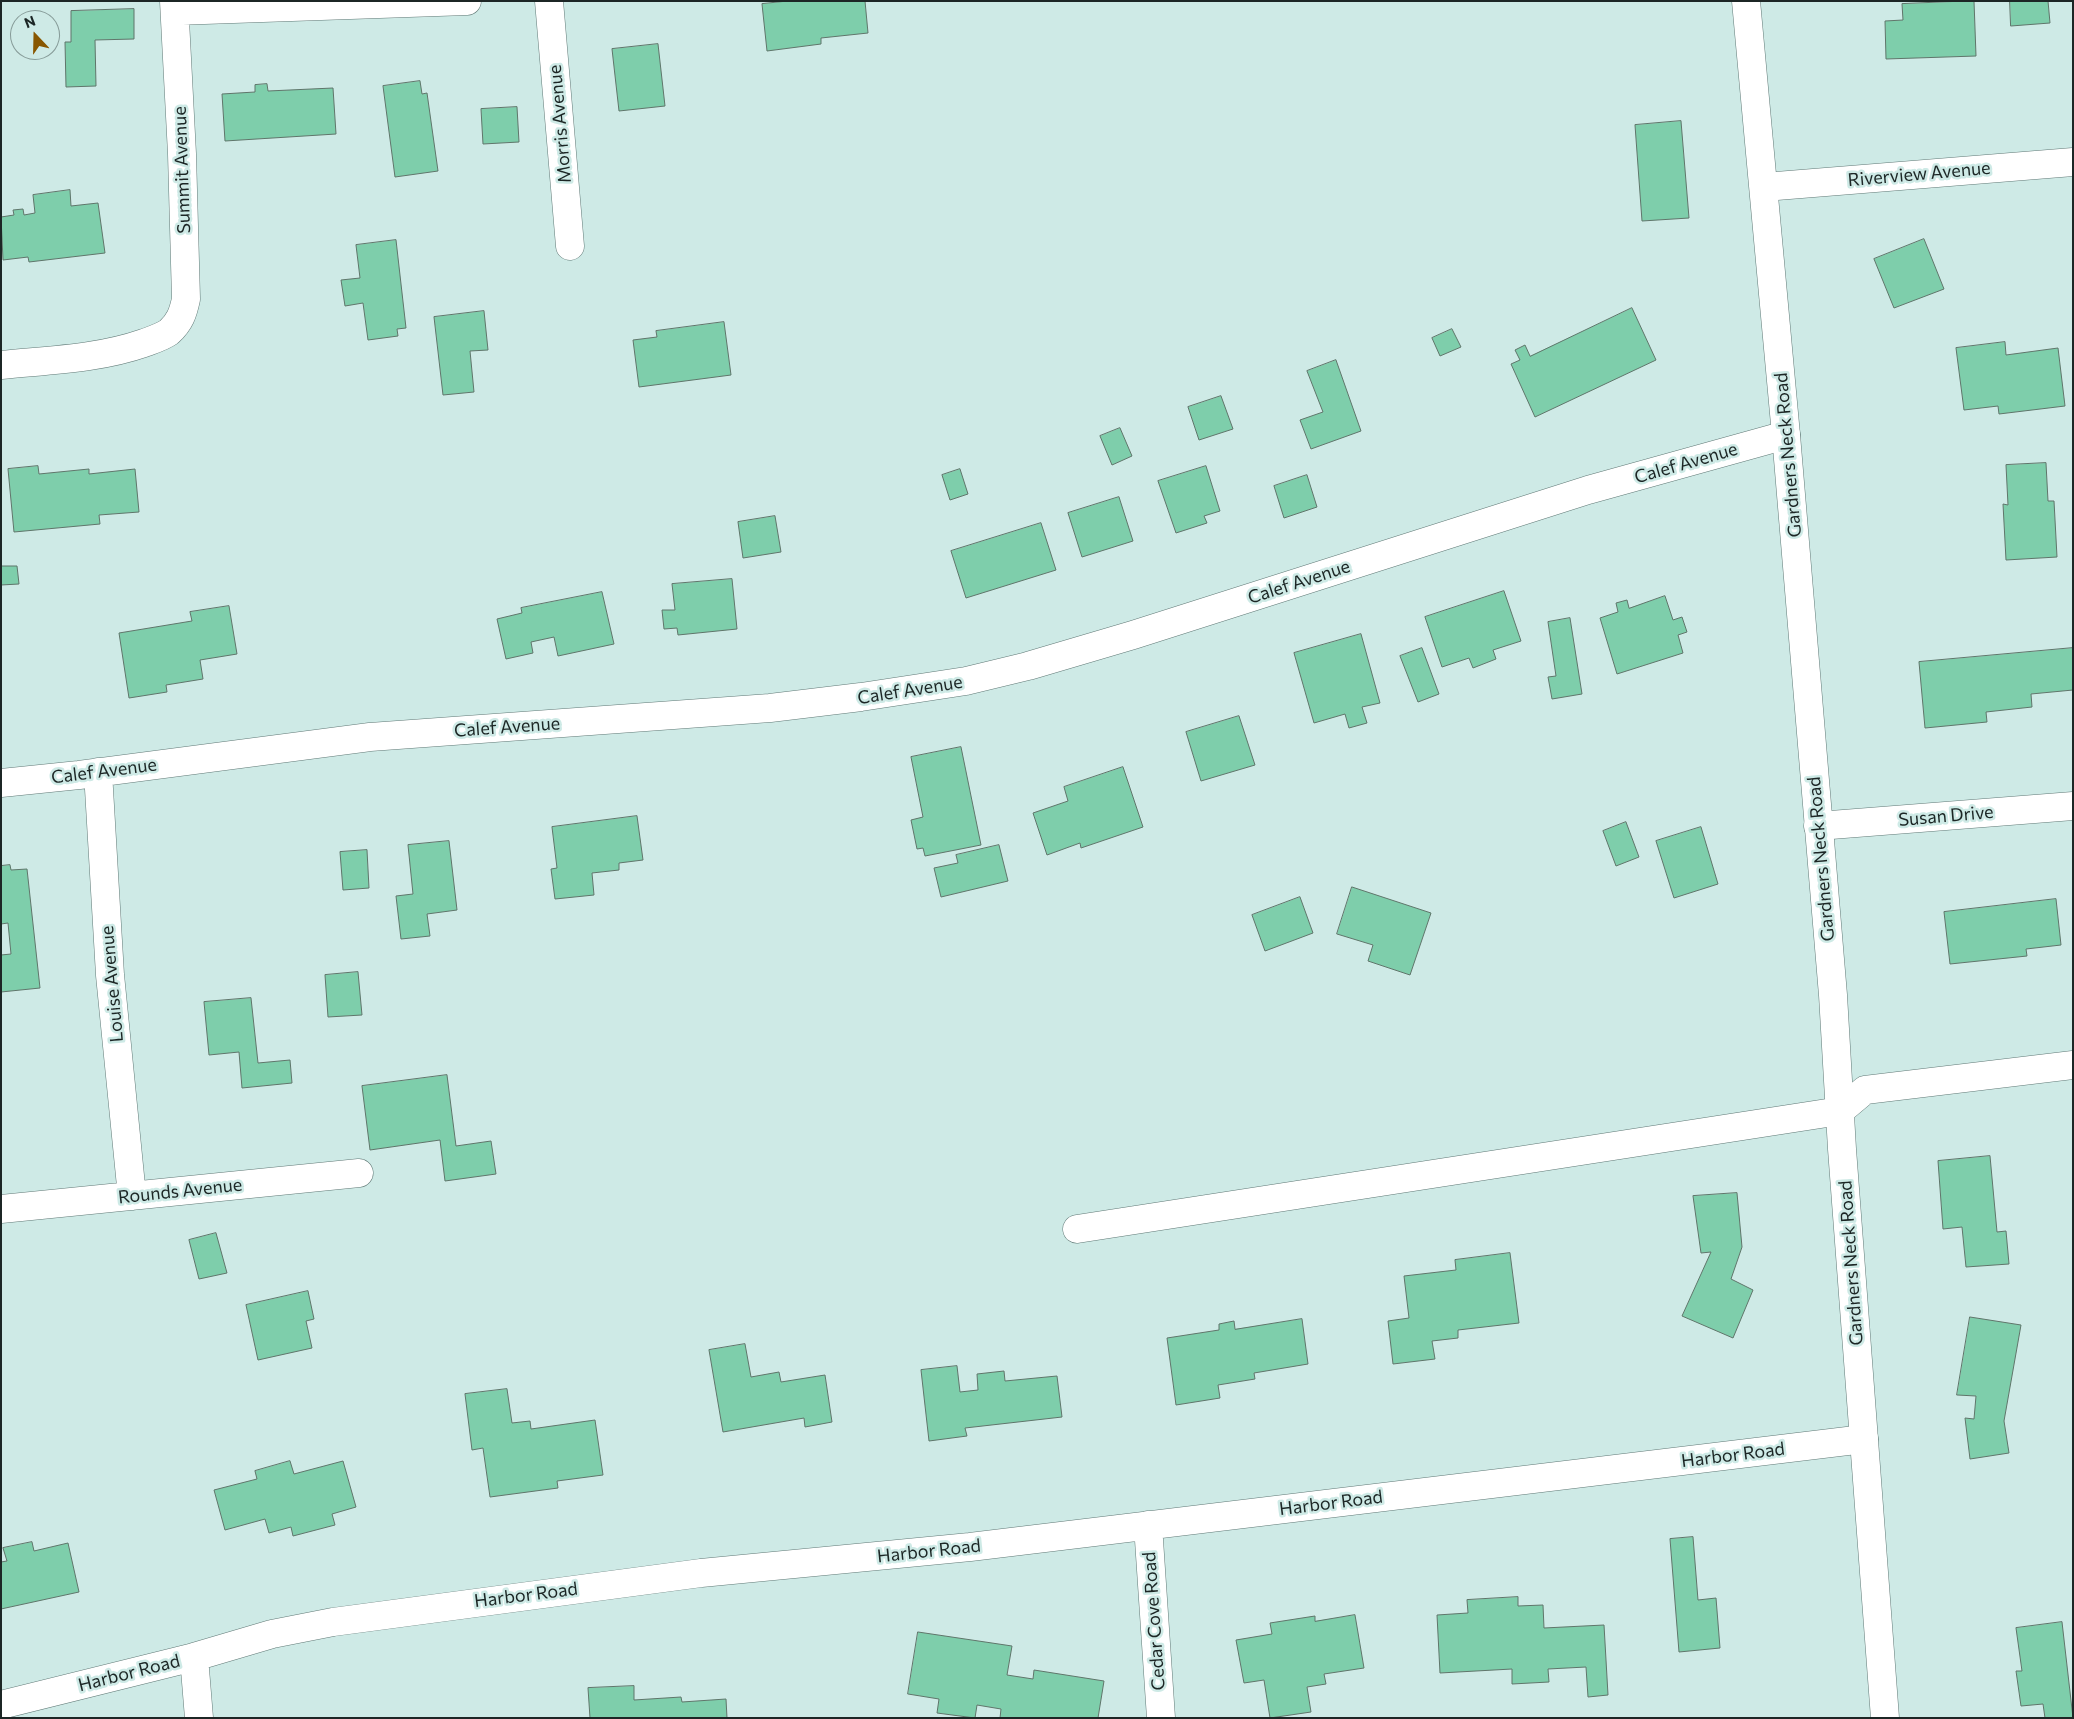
<!DOCTYPE html>
<style>
body{margin:0}
#map{position:relative;width:2074px;height:1719px;overflow:hidden;background:#ceeae6;font-family:Commissioner,sans-serif}
canvas{display:block}
.frame{position:absolute;inset:0;border:2px solid #1c2625;pointer-events:none}
.north{position:absolute;left:10px;top:10px;width:50px;height:50px;box-sizing:border-box;background:#ceeae6;border:1px solid #879c99;border-radius:50%;rotate:339deg;font-size:14px;font-weight:700;line-height:20px;text-align:center;color:#1c2625}
.north::after{content:'';display:block;margin:auto;width:18px;height:22px;background:#885700;clip-path:polygon(50% 0,100% 100%,50% 72%,0 100%)}
</style>
<div id="map">
<canvas width="2074" height="1719"></canvas>
<div class="frame"></div>
<div class="north">N</div>
</div>
<script>
const ctx = document.querySelector('canvas').getContext('2d');
ctx.lineJoin = 'round';
function fill(path, color) {
  ctx.fillStyle = color;
  ctx.fill(path, 'evenodd');
}
function trace(path, color, width, dash) {
  ctx.strokeStyle = color;
  ctx.lineWidth = width;
  ctx.lineCap = dash ? 'butt' : 'round';
  ctx.setLineDash(dash || []);
  ctx.stroke(path);
}
function write(font, color, halo, rows, align = 'center') {
  ctx.font = font + ' Commissioner,sans-serif';
  ctx.lineWidth = 5;
  ctx.setLineDash([]);
  ctx.textBaseline = 'middle';
  ctx.strokeStyle = halo;
  ctx.fillStyle = color;
  for (const [text, x, y, turn = 0] of rows) {
    ctx.save();
    ctx.translate(x, y);
    ctx.rotate((+turn || 0) * Math.PI / 180);
    ctx.textAlign = isNaN(turn) ? turn : align;
    if (halo) ctx.strokeText(text, 0, 0);
    ctx.fillText(text, 0, 0);
    ctx.restore();
  }
}
const building = new Path2D(`
 M788,1H865L868,33L821,38V44L767,51L762,4Z
 M1974,1L1976,56L1886,59L1885,21L1903,20L1902,4Z
 M2010,1H2048L2050,23L2011,26Z
 M134,9V39L95,40L96,86L66,87L65,42H71V11Z
 M658,44L665,106L619,111L612,49Z
 M420,81L422,94L427,93L438,171L395,177L383,86Z
 M267,84L268,91L333,88L336,134L225,141L222,94L255,92V85Z
 M517,107L519,142L483,144L481,109Z
 M1681,121L1689,218L1642,221L1635,125Z
 M70,190L71,206L98,203L105,253L29,262L28,257L3,260L1,217L14,215L13,210L23,209L24,215L35,213L33,195Z
 M1924,239L1944,289L1894,308L1874,259Z
 M396,240L406,328L397,329L398,336L368,340L363,303L345,306L341,280L360,278L356,245Z
 M1632,308L1656,360L1535,417L1511,364L1520,360L1515,350L1525,345L1530,356Z
 M484,311L488,350L470,351L474,392L443,395L434,317Z
 M724,322L731,375L639,387L633,340L657,337L656,331Z
 M1452,329L1461,347L1440,356L1432,338Z
 M2005,342L2006,355L2058,348L2065,406L1999,414L1998,406L1964,410L1956,348Z
 M1336,360L1361,431L1311,449L1300,420L1323,412L1307,371Z
 M1221,396L1233,429L1199,440L1188,407Z
 M1120,428L1132,456L1112,465L1100,436Z
 M2046,463L2048,501H2054L2057,557L2006,560L2003,504L2008,505L2006,465Z
 M38,466L39,474L89,469V474L135,469L139,512L99,515L100,524L14,532L8,469Z
 M1206,466L1220,511L1204,516L1207,523L1176,533L1158,481Z
 M960,469L968,494L950,500L942,475Z
 M1307,475L1317,507L1284,518L1274,486Z
 M1119,497L1133,541L1082,557L1068,513Z
 M775,516L781,552L743,558L738,522Z
 M1041,523L1056,570L966,598L951,551Z
 M1,566H17L19,584L1,585Z
 M732,579L737,629L678,635L677,628L664,629L662,610H675L672,584Z
 M1504,591L1521,641L1493,650L1496,659L1473,668L1469,658L1442,667L1425,617Z
 M602,592L614,644L558,656L554,637L531,642L533,653L506,659L497,619L522,613L521,608Z
 M1665,596L1673,620L1682,617L1687,632L1678,635L1683,653L1617,674L1600,618L1618,612L1616,603L1627,600L1629,608Z
 M229,606L237,654L200,660L203,679L166,685L167,692L129,698L119,633L192,621L190,612Z
 M1570,618L1582,694L1552,699L1548,677L1556,676L1548,622Z
 M1361,634L1380,703L1362,707L1367,723L1349,728L1345,714L1314,723L1294,653Z
 M1422,648L1439,694L1418,702L1400,656Z
 M2073,648V690L2031,694L2032,707L1986,712L1987,722L1925,728L1919,662Z
 M1239,716L1255,765L1201,781L1186,732Z
 M961,747L981,845L925,856L923,848L917,849L911,820L923,817L911,757Z
 M1123,767L1143,827L1081,848L1080,843L1047,855L1033,813L1068,801L1064,787Z
 M637,816L643,860L619,863V870L592,873L594,895L555,899L551,869L557,868L552,827Z
 M1626,822L1639,857L1616,866L1603,831Z
 M1701,827L1718,884L1674,898L1656,841Z
 M449,841L457,910L427,914L430,936L401,939L396,896L413,894L408,845Z
 M999,845L1008,881L941,897L934,868L958,863L956,855Z
 M367,850L369,888L343,890L340,852Z
 M10,865L11,870L27,869L40,988L1,992V955L11,954L8,923L1,924V866Z
 M1352,887L1431,913L1410,975L1368,961L1373,945L1337,934Z
 M1300,897L1313,933L1265,951L1252,915Z
 M2056,899L2061,945L2026,949L2027,956L1950,964L1944,912Z
 M358,972L362,1015L328,1017L325,975Z
 M251,998L258,1063L290,1060L292,1083L242,1088L239,1052L209,1055L204,1002Z
 M447,1075L456,1146L491,1141L496,1174L445,1181L440,1140L370,1150L362,1086Z
 M1990,1156L1997,1232L2006,1231L2009,1264L1966,1267L1962,1227L1943,1229L1938,1161Z
 M1737,1193L1742,1247L1731,1279L1753,1290L1733,1338L1682,1316L1711,1252L1701,1253L1693,1196Z
 M216,1233L227,1273L199,1279L189,1240Z
 M1510,1253L1519,1323L1458,1330V1338L1432,1341L1435,1359L1393,1364L1388,1321L1409,1318L1404,1276L1456,1270L1455,1260Z
 M308,1291L314,1319L306,1321L312,1348L258,1360L246,1305Z
 M1970,1317L2021,1325L2004,1421L2009,1453L1970,1459L1965,1418L1974,1419L1976,1396L1957,1395Z
 M1302,1319L1308,1364L1254,1373L1255,1379L1218,1385L1220,1398L1176,1405L1167,1338L1219,1330V1324L1234,1321L1235,1329Z
 M745,1344L751,1377L779,1372L781,1382L825,1375L832,1422L805,1427L804,1418L723,1432L709,1350Z
 M957,1366L960,1392L978,1390L977,1374L1004,1371L1005,1381L1057,1376L1062,1417L965,1428L967,1436L929,1441L921,1370Z
 M507,1389L512,1423L530,1421L531,1429L595,1420L603,1475L557,1481L558,1488L490,1497L483,1448L472,1450L465,1394Z
 M290,1461L294,1474L343,1461L356,1507L332,1514L335,1525L293,1536L291,1527L269,1533L265,1519L225,1530L214,1490L257,1479L255,1471Z
 M1693,1537L1698,1600L1716,1598L1720,1648L1679,1652L1670,1539Z
 M32,1542L34,1551L68,1543L79,1592L1,1609V1562L7,1561L3,1548Z
 M1518,1597V1606L1543,1605L1544,1628L1604,1625L1608,1695L1588,1697L1586,1667L1548,1669L1549,1682L1512,1684V1669L1440,1673L1437,1615L1468,1613L1467,1600Z
 M1355,1615L1364,1668L1324,1674L1326,1684L1307,1687L1311,1712L1270,1718L1264,1680L1244,1683L1236,1640L1272,1634L1270,1623L1315,1616V1621Z
 M2062,1622L2073,1718H2045L2043,1704L2021,1706L2016,1671H2022L2016,1628Z
 M918,1632L1012,1646L1007,1675L1033,1679L1034,1670L1104,1681L1098,1718H1000L1001,1709L977,1705L975,1718L937,1713L939,1699L908,1694Z
 M634,1686V1700L681,1697L682,1702L726,1699L727,1718H590L588,1688Z`);
fill(building, '#7eceab');
trace(building, '#5f756a', 1);
const minor = new Path2D(`
 M549,1L570,246
 M175,11L467,1
 M1764,187L2073,162
 M1,365C50,360 98,359 144,343C152,340 162,337 169,332C180,322 183,313 186,299L182,154L174,1
 M98,772L110,975L132,1196
 M1,783L79,775L370,737L770,708L861,697L966,681L1028,666L1133,635L1588,490L1786,435
 M1818,826L2073,806
 M1,1209L359,1173
 M1077,1229L1840,1111L1865,1090L2073,1065
 M1148,1525L1161,1718
 M194,1657L199,1718
 M1,1705L194,1657L272,1634L333,1622L701,1573L970,1547L1864,1439`);
const tertiary = new Path2D(`
 M1746,1L1786,435L1833,995L1842,1149L1885,1718`);
trace(minor, '#607976', 29);
trace(tertiary, '#607976', 29);
trace(minor, '#fff', 28);
trace(tertiary, '#fff', 28);
write('18px', '#1c2625', '#ceeae6', [
 ["Morris Avenue",560,124,-95],
 ["Summit Avenue",182,170,-92],
 ["Riverview Avenue",1919,174,-5],
 ["Gardners Neck Road",1788,455,-95],
 ["Calef Avenue",1686,463,-16],
 ["Calef Avenue",1299,582,-18],
 ["Calef Avenue",910,690,-9],
 ["Calef Avenue",507,727,-4],
 ["Calef Avenue",104,771,-7],
 ["Susan Drive",1946,816,-5],
 ["Gardners Neck Road",1821,859,-95],
 ["Louise Avenue",112,984,-95],
 ["Rounds Avenue",180,1191,-6],
 ["Gardners Neck Road",1851,1263,-94],
 ["Harbor Road",1733,1455,-7],
 ["Harbor Road",1331,1503,-7],
 ["Harbor Road",929,1551,-6],
 ["Harbor Road",526,1595,-7],
 ["Cedar Cove Road",1154,1621,-94],
 ["Harbor Road",129,1673,-14]
]);
</script>
